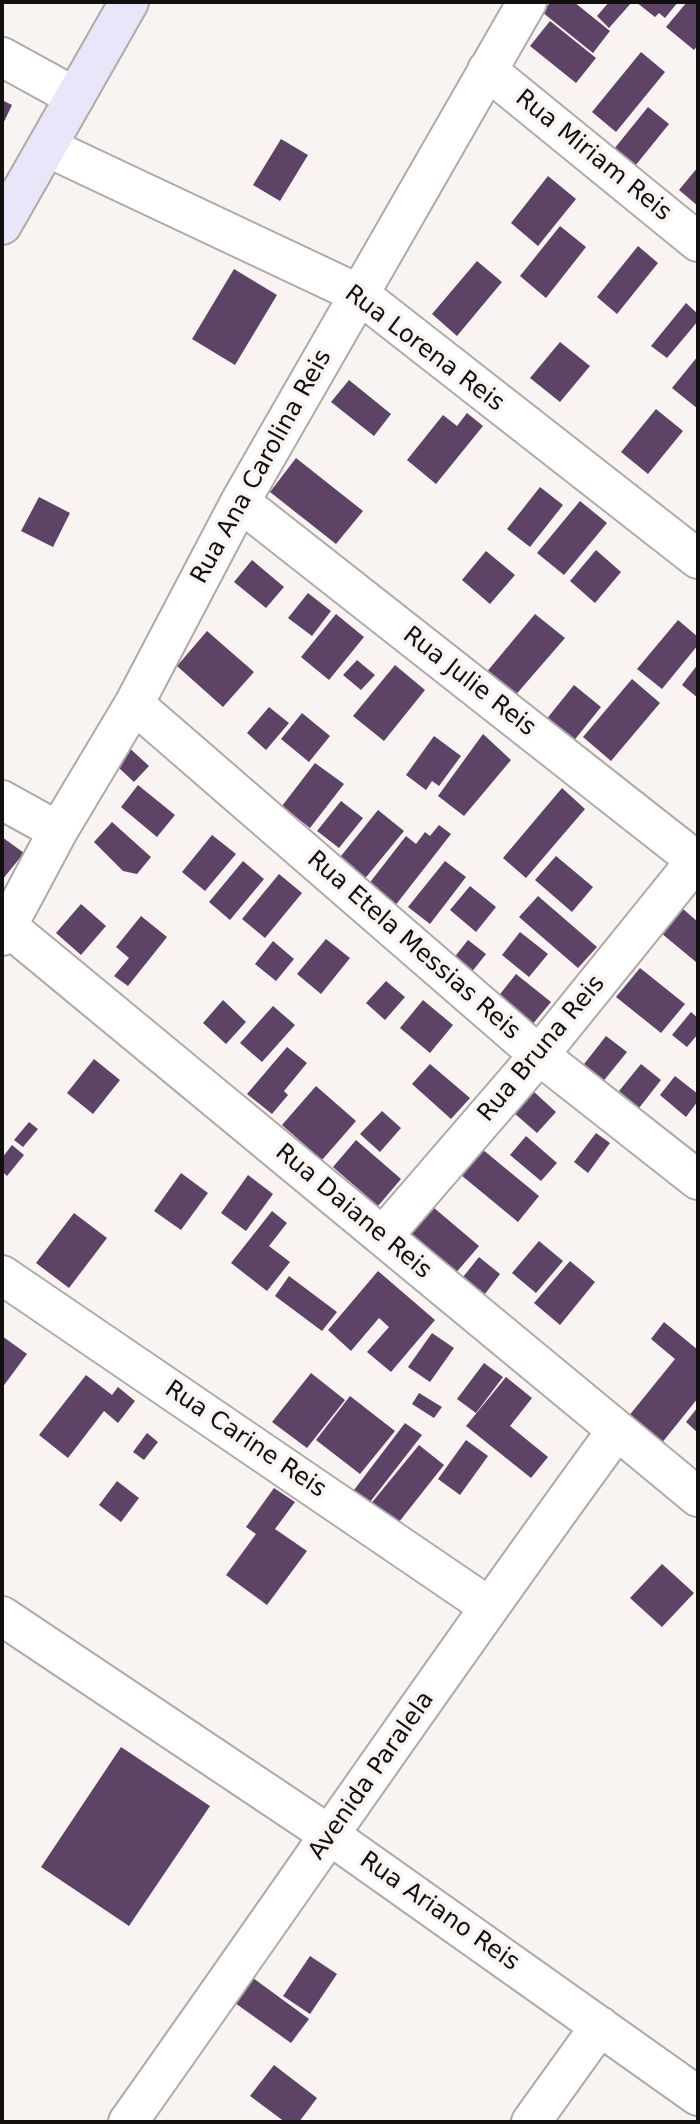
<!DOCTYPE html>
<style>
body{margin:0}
#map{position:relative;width:700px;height:2124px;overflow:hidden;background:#f9f4f2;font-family:"DejaVu Sans",sans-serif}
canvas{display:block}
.frame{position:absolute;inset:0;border:4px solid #11100f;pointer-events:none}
</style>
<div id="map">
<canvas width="700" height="2124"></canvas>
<div class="frame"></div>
</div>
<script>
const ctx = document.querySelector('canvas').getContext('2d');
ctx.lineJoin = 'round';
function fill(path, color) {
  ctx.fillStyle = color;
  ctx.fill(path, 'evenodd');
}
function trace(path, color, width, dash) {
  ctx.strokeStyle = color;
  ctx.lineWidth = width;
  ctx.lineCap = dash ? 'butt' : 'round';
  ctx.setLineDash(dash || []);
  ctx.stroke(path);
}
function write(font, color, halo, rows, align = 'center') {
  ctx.font = font + ' "DejaVu Sans",sans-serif';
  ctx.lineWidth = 7;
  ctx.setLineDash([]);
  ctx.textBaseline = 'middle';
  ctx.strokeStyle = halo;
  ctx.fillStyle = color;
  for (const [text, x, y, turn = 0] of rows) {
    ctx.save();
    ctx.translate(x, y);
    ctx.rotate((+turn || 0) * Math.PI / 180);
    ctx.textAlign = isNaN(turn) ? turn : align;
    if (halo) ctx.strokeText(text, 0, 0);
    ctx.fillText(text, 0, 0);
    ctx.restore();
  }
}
fill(new Path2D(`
 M551,2H574L610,31L593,53L542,12Z
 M609,2H632L609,28L597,16Z
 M636,2H678L665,18L659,13L655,17Z
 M687,2H698V45L694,50L666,27Z
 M550,21L596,58L576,83L530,46Z
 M641,52L665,72L616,132L592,112Z
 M2,100L12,105L2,126Z
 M648,107L669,124L631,171L610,154Z
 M281,139L308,155L280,201L253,185Z
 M698,167V206L679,190Z
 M548,176L576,199L538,246L511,223Z
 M560,226L586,247L546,298L520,276Z
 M638,246L658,263L617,314L597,297Z
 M477,261L502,282L457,336L432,314Z
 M234,269L277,295L235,365L192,339Z
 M686,303L698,314V321L667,358L651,346Z
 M560,342L590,366L560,402L530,378Z
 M698,356V409L672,388Z
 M349,380L391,414L374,436L331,402Z
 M656,409L683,431L648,474L621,452Z
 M467,413L483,426L436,484L407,460L443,415L457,426Z
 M296,458L363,511L336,544L270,492Z
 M540,487L563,505L530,547L507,529Z
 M39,497L70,513L53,547L21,531Z
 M580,501L607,523L564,575L537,553Z
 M596,550L621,572L595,603L570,581Z
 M486,551L515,575L490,604L462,580Z
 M252,560L284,587L266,608L234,582Z
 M308,593L331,611L312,636L288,618Z
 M336,614L364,637L329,680L301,657Z
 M535,614L565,638L513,698L485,674Z
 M678,620L698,637V645L662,689L637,669Z
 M207,631L254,672L223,707L177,666Z
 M357,660L375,675L361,690L343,675Z
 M698,664V698L682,685Z
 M395,665L425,690L384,741L353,716Z
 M632,679L660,703L611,761L583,737Z
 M574,685L601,707L572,743L545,721Z
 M269,707L289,723L266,750L247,733Z
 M302,713L330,736L309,762L281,739Z
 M483,734L511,760L464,816L438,796Z
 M434,736L461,756L439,786L432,781L426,790L406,775Z
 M125,744L149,766L134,782L118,767L125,759L117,753Z
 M315,763L344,784L310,828L282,806Z
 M138,785L175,815L157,837L121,807Z
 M562,788L585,809L526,878L503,858Z
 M341,801L363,818L339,848L317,831Z
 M378,810L404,831L358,887L333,866Z
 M112,822L151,857L137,874L123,871L94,842Z
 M439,825L451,834L391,911L364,890L406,836L416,844L425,832L430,836Z
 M212,835L236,854L205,891L182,872Z
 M2,837L24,853L2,880Z
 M556,856L593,887L572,912L535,880Z
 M243,861L264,879L230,920L209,902Z
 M445,861L466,877L430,924L408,907Z
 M279,874L302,893L265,938L242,919Z
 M470,886L496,907L476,932L450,910Z
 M538,896L597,947L578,968L519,917Z
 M81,904L106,926L81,955L56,933Z
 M682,908L698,922L696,962L661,933Z
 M141,916L167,937L128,986L114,976L129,958L116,947Z
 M520,932L548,954L529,977L502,955Z
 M326,939L350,958L321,994L297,974Z
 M468,940L486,954L467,978L449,964Z
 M273,941L294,959L276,981L255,964Z
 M640,968L685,1004L661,1033L616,997Z
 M516,974L551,1002L527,1031L493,1003Z
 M386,981L405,997L385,1020L366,1003Z
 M223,1000L246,1022L226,1044L203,1023Z
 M423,1000L453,1025L430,1053L400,1028Z
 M273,1006L295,1025L262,1062L240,1043Z
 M691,1012L698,1018V1034L687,1047L672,1035Z
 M606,1036L627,1052L601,1084L581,1068Z
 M287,1047L307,1063L284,1091L288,1095L272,1114L247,1094Z
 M94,1059L120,1080L93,1114L67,1093Z
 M430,1064L470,1098L451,1119L412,1084Z
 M641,1064L661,1080L639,1108L619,1091Z
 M675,1076L698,1094V1101L686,1117L660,1095Z
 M316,1086L356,1121L322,1160L282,1125Z
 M533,1091L556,1112L537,1133L514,1113Z
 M382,1111L401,1128L380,1152L360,1134Z
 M29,1122L38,1129L23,1147L14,1140Z
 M596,1133L610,1143L588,1173L574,1162Z
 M526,1136L557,1163L541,1181L510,1155Z
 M356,1140L401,1179L378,1206L333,1167Z
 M12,1145L24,1155L7,1176L2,1171V1158Z
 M482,1149L539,1196L518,1222L461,1175Z
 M181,1173L208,1193L181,1230L154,1211Z
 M248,1175L273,1194L246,1231L221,1213Z
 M433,1207L479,1246L454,1275L408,1236Z
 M272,1211L287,1223L269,1246L290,1262L267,1291L231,1263Z
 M74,1213L107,1238L69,1288L36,1263Z
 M539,1241L563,1261L536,1293L512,1273Z
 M479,1257L500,1274L485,1294L463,1277Z
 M570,1261L595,1282L560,1325L534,1303Z
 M378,1271L435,1320L391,1372L367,1352L389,1327L379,1318L351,1351L328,1330Z
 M289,1276L337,1312L322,1331L275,1296Z
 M664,1322L698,1350V1398L661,1444L628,1417L675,1359L651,1339Z
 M432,1333L454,1348L430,1382L408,1367Z
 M2,1336L27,1354L2,1388Z
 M484,1363L503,1377L476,1413L457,1399Z
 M311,1373L345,1400L307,1448L272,1422Z
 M86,1375L112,1395L118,1387L135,1401L118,1423L104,1411L68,1458L39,1435Z
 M506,1377L532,1398L510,1426L548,1457L531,1478L466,1426Z
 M419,1393L442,1407L434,1418L412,1404Z
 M350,1396L395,1431L360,1474L316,1440Z
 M698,1407V1433L686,1422Z
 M405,1423L422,1435L370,1502L354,1490Z
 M147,1433L158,1442L144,1460L133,1452Z
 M466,1440L488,1456L460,1495L438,1479Z
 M419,1445L444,1465L395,1527L369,1506Z
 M117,1481L139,1498L121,1522L99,1505Z
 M274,1488L295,1502L275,1529L307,1551L267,1605L226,1575L256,1534L246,1527Z
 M662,1564L694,1593L662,1627L630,1598Z
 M121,1747L210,1806L129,1926L41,1867Z
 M310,1956L337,1974L310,2014L283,1996Z
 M253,1978L309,2019L291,2043L235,2003Z
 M274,2065L317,2098L299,2122H285L250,2096Z`), '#5d4366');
const street = new Path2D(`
 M2,57L75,97
 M487,70L698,242
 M47,147L359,294L698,559
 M240,502L698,862
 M134,704L539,1055L698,1180
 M2,800L58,831
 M7,926L698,1497
 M2,936L58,831L134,704L240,502L527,2
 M383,1236L539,1055L698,858
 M2,1275L488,1606
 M2,1616L331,1836L698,2096
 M128,2122C291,1892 450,1658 617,1430
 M531,2122L600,2026`);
const secondary = new Path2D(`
 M2,225L129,2`);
trace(street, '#aeaaa7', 42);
trace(secondary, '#aeaaa7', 42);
trace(street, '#fff', 38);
trace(secondary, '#e9e6f9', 38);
write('24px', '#11100f', '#f9f4f2', [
 ["Rua Miriam Reis",593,156,39],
 ["Rua Lorena Reis",424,349,37],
 ["Rua Ana Carolina Reis",262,467,-61],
 ["Rua Julie Reis",469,682,38],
 ["Rua Etela Messias Reis",413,946,41],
 ["Rua Bruna Reis",542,1049,-50],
 ["Rua Daiane Reis",353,1212,40],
 ["Rua Carine Reis",245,1440,34],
 ["Avenida Paralela",372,1776,-55],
 ["Rua Ariano Reis",439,1912,35]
]);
</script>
